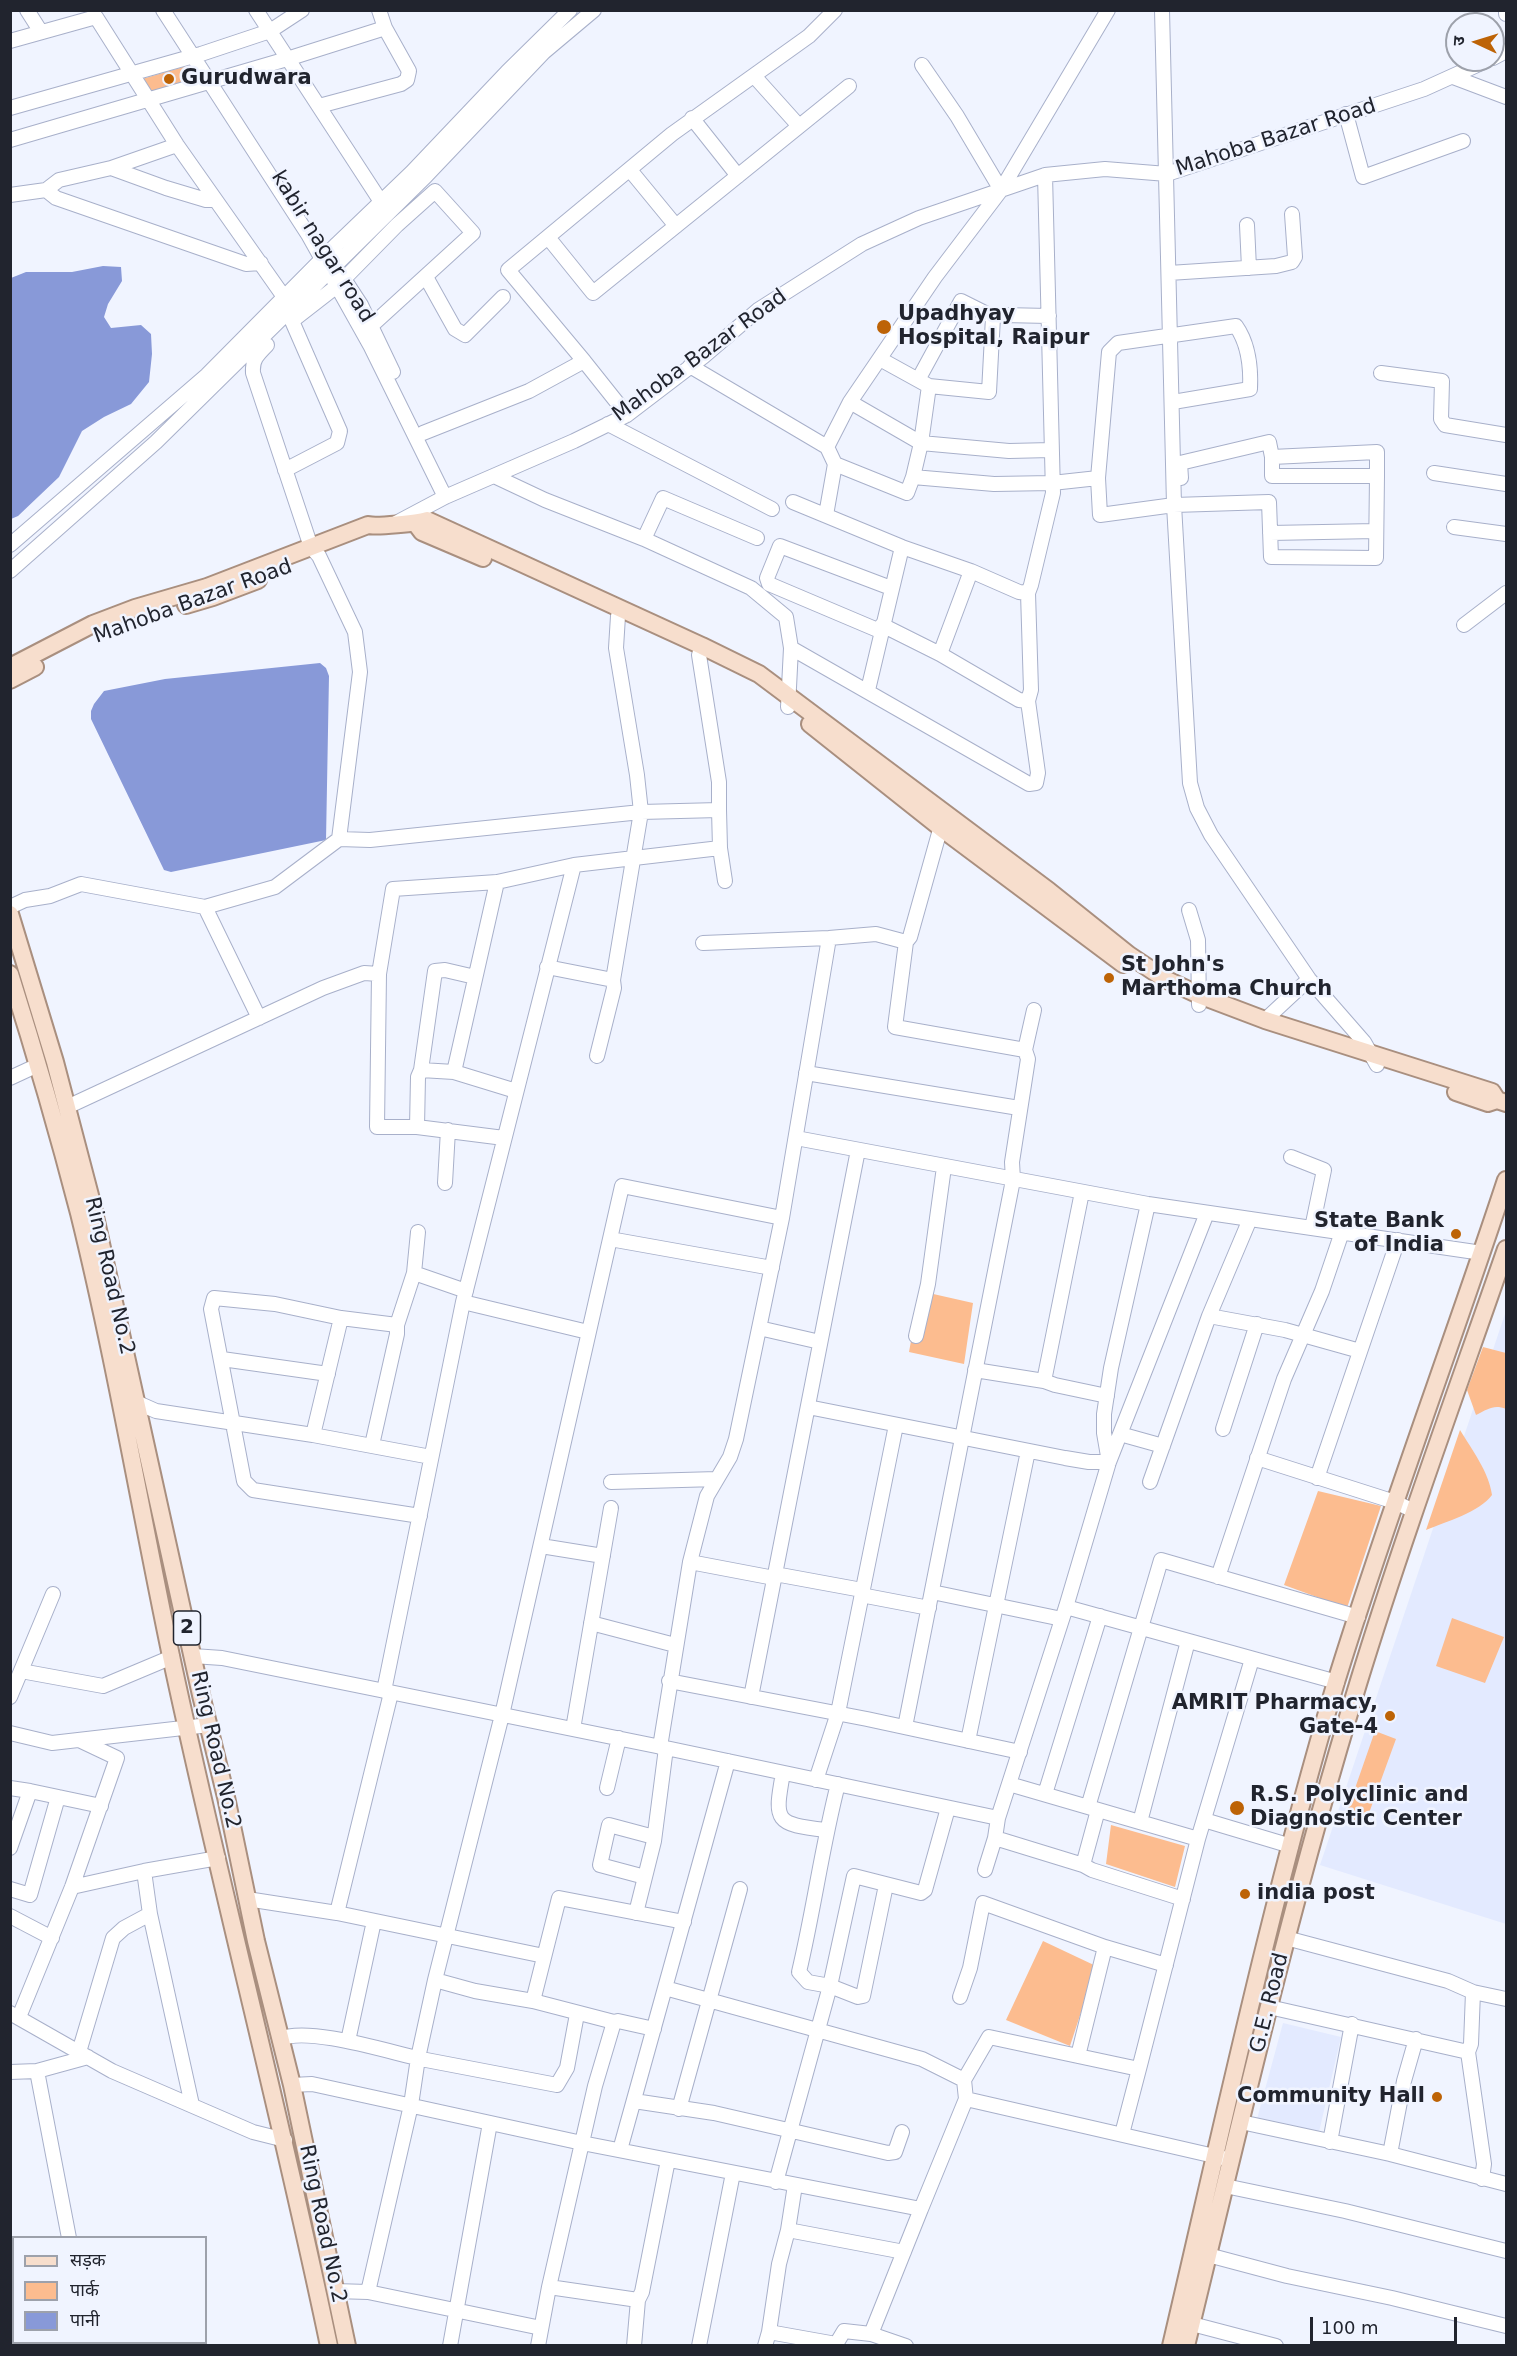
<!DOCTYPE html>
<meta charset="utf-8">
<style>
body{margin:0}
#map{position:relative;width:1517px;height:2356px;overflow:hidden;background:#f0f4ff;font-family:"DejaVu Sans","Noto Sans Devanagari",sans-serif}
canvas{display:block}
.frame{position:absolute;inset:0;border:12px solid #21242e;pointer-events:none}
.legend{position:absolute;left:12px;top:2236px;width:195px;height:108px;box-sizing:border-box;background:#f0f4ff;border:2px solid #9da1ab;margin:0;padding:8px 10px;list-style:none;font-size:18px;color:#21242e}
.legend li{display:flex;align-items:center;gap:12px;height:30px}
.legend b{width:30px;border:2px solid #9da1ab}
.north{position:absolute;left:1445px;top:12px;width:60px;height:60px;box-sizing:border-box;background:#f0f4ff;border:2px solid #9da1ab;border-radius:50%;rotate:274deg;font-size:16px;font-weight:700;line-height:24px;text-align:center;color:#21242e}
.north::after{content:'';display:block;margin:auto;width:21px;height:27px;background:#bd6306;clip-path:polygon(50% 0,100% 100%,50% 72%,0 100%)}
.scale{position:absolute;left:1310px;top:2317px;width:147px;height:27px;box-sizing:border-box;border:3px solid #21242e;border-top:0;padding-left:8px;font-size:18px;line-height:21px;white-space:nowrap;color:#21242e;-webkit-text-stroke:4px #f0f4ff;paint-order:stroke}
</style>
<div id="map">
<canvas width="1517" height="2356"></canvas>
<div class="frame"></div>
<ul class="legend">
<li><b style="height:8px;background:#f7decd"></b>सड़क</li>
<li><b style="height:16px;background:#fcbc8f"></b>पार्क</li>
<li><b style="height:16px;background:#8899d8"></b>पानी</li>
</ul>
<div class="north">उ</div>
<div class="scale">100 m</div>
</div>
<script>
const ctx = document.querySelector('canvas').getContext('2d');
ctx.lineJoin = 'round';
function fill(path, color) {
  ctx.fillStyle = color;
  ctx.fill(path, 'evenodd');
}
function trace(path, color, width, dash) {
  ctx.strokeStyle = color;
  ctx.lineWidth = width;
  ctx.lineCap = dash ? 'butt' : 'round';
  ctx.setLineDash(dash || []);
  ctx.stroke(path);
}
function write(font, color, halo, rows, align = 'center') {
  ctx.font = font + ' "DejaVu Sans",sans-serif';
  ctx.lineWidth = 5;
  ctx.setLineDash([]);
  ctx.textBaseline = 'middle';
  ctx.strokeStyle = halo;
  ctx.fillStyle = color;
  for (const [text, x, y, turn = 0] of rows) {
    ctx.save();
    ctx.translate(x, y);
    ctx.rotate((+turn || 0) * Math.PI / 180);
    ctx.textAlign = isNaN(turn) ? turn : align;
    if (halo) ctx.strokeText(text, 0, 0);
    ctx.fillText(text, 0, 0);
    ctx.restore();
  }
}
fill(new Path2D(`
 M1506,1311V1924L1320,1865Z
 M1283,2023L1341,2037L1319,2132L1257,2119Z`), '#e3eaff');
fill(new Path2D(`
 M190,65L200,78L150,95L142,79Z
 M920,1291L973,1303L964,1364L909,1352Z
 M1483,1347L1506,1353V1409C1494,1404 1488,1409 1476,1415L1467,1390Z
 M1460,1430C1472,1450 1489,1472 1492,1495C1480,1512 1445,1522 1426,1530Z
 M1318,1491L1381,1506L1347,1608L1284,1585Z
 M1452,1618L1504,1637L1485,1683L1436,1666Z
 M1375,1731L1396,1739L1365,1824L1345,1817Z
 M1111,1825L1185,1846L1175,1887L1106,1864Z
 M1043,1941L1096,1966L1070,2046L1006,2020Z`), '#fcbc8f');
fill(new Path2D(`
 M103,266L121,267L122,281L108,304L104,317L111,328L141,325L151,334L152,354L149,382L131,404L104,417L82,431L59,477L18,516L11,519V278L26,272H72Z
 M320,663L326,668L329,676L326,840L171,872L164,870L91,719V711L94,704L104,691L165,679Z`), '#8899d8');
const minor = new Path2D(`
 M27,10L41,32
 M163,10L309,236L370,345L445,497
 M256,10L385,208
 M1162,10L1174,505L1190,783L1197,808L1211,835L1309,979L1364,1042L1377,1065
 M1506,10V14
 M10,41L96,17L177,145L284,297
 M1493,58L1506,51
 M922,65L957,116L1001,190
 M755,77L799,126
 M1453,77L1506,97
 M319,106L401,84L407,80L409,71L385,28L379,10
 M10,108L201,54L270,31L302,10
 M1346,114L1363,177L1463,141
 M692,118L738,176
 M10,140L287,59L385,28
 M111,168L177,145
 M630,170L676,226
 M46,190L56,198L246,264L261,263
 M10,195L46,190L59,180L111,168L166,188L206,200H215
 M1247,225L1249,268
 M551,241L593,293L849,86
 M340,273L361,305L393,372
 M1169,273L1276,266L1292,262L1295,257L1292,214
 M426,277L455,329L465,335L503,297
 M880,359L929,386L989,392L993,317
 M584,361L627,415
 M690,366L827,447L835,464L826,515
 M1381,373L1442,381L1441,419L1445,425L1506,435
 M918,380L961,301L993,317L1003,315L1049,316
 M850,402L921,443L1009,451L1051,450
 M1173,402L1250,389C1251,368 1248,343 1236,326L1118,343L1109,352L1098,478L1100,515L1174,505L1269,502L1271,557L1376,558L1377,476H1272V457L1377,452V476
 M608,424L772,509
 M423,433L529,391L584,361L508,270L672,134L809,36L835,10
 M827,447L850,402L935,277L1001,190L1108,10
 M835,464L907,493L913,477L994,484L1052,483L1098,478
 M285,470L337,443L340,431L292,321L337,286L397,225L435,191L473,233L371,326
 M1434,473L1506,484
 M494,476L545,500L644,539L751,588L786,617L791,648L788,707
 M913,477L921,443L929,386
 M1181,478L1180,463L1269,442L1272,457
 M793,502L902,547L971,571L1019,592L1028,593
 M396,523L445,497L574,441L627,415L703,357L758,310L862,244L919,218L1045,175L1105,169L1167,174L1424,89L1488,60
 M1454,527L1506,534
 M1270,533L1376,531
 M644,539L663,498L757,538
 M10,545L207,375L337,244L412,172L507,72L570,10
 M10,571L156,442L426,176L544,52L594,10
 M882,625L940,654L1019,700L1028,701
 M1464,625L1506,593
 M880,631L769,584L767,578L780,546L891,588
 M791,648L1029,784L1036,783L1038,773L1028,701L1031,690L1028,593L1031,585L1053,493L1045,175
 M940,654L971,571
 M868,690L902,547
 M943,819L910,937L906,942L895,1027L1025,1050
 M339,839L370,840L641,812L719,810V782L699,655L702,646
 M720,848L725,881
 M10,907L25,900L50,896L81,884L205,907L259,1018
 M205,907L275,887L339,839L360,672L355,632L319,556L311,547L253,373C252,360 257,355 267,345
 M1189,910L1198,940L1199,1005
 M703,943L829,938L876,934L906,942
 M547,967L613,980
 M1265,1020L1309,979
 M597,1056L614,988L613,980L641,812L637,775L616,648L618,616
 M421,1070L454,1072L516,1091
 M454,1072L497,882
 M806,1073L1019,1108
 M10,1078L38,1065
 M67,1107L323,988L364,973L379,974
 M417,1127L418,1077L421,1070L435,971L445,970L475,977
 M504,1138L417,1127H377L379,974L393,889L497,882L574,865L720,848L719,810
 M796,1138L1148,1204L1482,1253
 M1291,1157L1324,1170L1312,1228
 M445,1183L448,1130
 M610,1239L772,1268
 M414,1273L466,1291
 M463,1302L588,1332
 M1209,1316L1285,1330L1360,1351
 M397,1325L341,1318L275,1304L214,1298L211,1309L244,1481L253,1490L420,1516
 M759,1328L820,1342
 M916,1336L928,1284L944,1167
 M222,1359L328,1374
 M975,1370L1044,1381L1055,1385L1107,1396
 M1044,1381L1082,1192
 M138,1403L156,1411L313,1435L431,1457
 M808,1407L1065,1458L1089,1462H1109L1104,1433V1414L1111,1368L1148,1204
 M1223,1429L1257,1324
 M1120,1434L1163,1446
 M313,1435L341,1318
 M372,1445L397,1334V1325L414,1273L418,1232
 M1257,1458L1395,1502L1414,1511
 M1317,1478L1398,1240
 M611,1482L717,1479
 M1150,1482L1209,1316L1250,1219
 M541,1546L603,1556
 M690,1562L774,1578
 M775,1574L862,1590
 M1218,1577L1284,1379L1322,1291L1342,1232
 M932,1592L1062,1619
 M861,1595L929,1608
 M1066,1607L1337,1682
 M591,1623L675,1645
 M193,1656L222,1658L666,1748L998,1818
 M21,1671L103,1686L172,1657
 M669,1681L867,1719L1020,1752
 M384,1691L463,1302L574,865
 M10,1697L53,1594
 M751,1697L858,1150
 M905,1727L1013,1180L1012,1162L1028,1059L1025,1050L1034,1010
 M573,1729L611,1508
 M10,1733L52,1743L209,1725
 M968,1741L1028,1451
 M660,1747L690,1562L707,1496L730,1457L736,1439L782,1218L829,938
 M783,1773C774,1822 775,1824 826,1830
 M816,1780L838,1713L896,1425
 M838,1784C822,1846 814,1909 799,1972L808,1982L830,1986L858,1997L863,1996L886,1885
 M1009,1784L1198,1839
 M10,1788L30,1791L10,1848
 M607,1788L619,1738
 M30,1791L101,1806
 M1045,1794L1100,1616
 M1088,1807L1161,1560L1358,1617
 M1204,1820L1291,1846
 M1140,1822L1188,1641
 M995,1838L1083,1865L1092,1870L1183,1899
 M1083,1865L1098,1810
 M985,1870L995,1838L998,1818L1066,1607L1109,1462L1207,1213
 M144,1871L150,1914L192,2105
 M645,1877L600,1865L609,1825L654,1837
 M72,1887L144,1871L218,1858
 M10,1889L30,1895L58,1797
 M247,1899L337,1913L544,1956
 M337,1913L391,1693
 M636,1913L654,1841L666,1748
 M10,1916L52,1938
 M1286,1938L1448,1981L1473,1992L1506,1999
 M1105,1947L1166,1965
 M435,1980L475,1991L533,2001L614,2022L618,2021L654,2029
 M665,1988L922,2059L964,2080
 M1473,1992L1471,2044L1468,2052L1484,2164L1482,2179
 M960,1997L970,1968L983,1903L1105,1947L1078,2056L1139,2069L1122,2134
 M533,2001L559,1898L684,1922
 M1269,2007L1468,2052
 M10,2013L112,2071L253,2132L285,2140
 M19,2017L72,1887L117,1758L79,1740
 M280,2039C308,2026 389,2052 421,2059C466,2068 512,2076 557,2085L567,2068L577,2014
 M348,2041L374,1921
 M79,2052L113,1938L124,1928L150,1914
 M1139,2069L1198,1839L1252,1659
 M37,2071L69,2238
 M10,2072L37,2071L88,2057
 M292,2085L312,2084L582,2143L921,2209L871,2334
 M966,2099L1223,2158
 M634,2101L714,2113L888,2153L895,2152L902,2132
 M679,2109L740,1889
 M1241,2122L1390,2154L1506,2184
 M1330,2142L1352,2024
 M620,2150L728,1761
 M1390,2154L1404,2081L1416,2039
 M776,2182L830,1986L854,1876L921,1893L925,1890L948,1808
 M1225,2186L1345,2211L1506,2251
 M921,2209L966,2099L964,2080L989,2037L1078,2056
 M788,2230L904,2252
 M1208,2255L1287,2276L1392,2298L1506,2326
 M549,2287L638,2300
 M335,2291L368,2292L541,2328
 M368,2292L411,2105L418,2058L435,1980L502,1715L622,1186L782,1218
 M1192,2324L1276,2346
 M769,2332L836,2344
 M450,2346L490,2123
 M538,2346L549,2287L595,2086L614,2022
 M634,2346L638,2300L642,2292L668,2160
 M699,2346L733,2173
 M765,2346L769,2332L779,2264L788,2230L795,2185
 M835,2346L844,2331L871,2334L906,2346`);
const major = new Path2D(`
 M416,524L422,532L483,558
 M186,605L213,597L258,580
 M10,667L93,624L135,608L207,587L368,525C376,527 418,523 427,520L702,646L759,674L1049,891L1129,955L1165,979L1199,995L1265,1020L1492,1092L1497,1100
 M10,680L35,667
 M810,724L941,828L1123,964
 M10,914L55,1062L92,1203L201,1695L226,1797L256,1941L292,2085L347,2346
 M10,974C35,1053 58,1132 79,1213C115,1359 140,1508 171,1656C220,1886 281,2115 329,2346
 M1456,1092L1488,1103L1497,1100L1506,1103
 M1171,2346C1223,2124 1271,1900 1336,1682C1388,1513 1451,1347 1506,1180
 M1186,2346C1240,2124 1291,1902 1358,1684C1403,1537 1456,1393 1506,1249`);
trace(minor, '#a8b0ca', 16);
trace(major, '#a98f7f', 20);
trace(minor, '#fff', 14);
trace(major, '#f7decd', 16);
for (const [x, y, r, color] of [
 [169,79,6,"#bd6306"],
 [884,327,8,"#bd6306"],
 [1109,978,6,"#bd6306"],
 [1456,1234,6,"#bd6306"],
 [1390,1716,6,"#bd6306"],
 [1237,1808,8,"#bd6306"],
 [1245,1894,6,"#bd6306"],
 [1437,2097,6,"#bd6306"]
]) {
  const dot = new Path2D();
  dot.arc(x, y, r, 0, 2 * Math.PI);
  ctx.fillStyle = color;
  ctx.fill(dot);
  trace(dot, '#f0f4ff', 2);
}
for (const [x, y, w] of [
 [187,1628,27]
]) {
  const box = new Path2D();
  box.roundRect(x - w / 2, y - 17, w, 34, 4.5);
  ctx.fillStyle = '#f0f4ff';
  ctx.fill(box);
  trace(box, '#21242e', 1.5);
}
write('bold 20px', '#21242e', null, [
 ["2",187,1628]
]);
write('bold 21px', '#21242e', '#f0f4ff', [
 ["Gurudwara",181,79],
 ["Upadhyay",898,315],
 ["Hospital, Raipur",898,339],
 ["St John's",1121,966],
 ["Marthoma Church",1121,990],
 ["State Bank",1444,1222,"right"],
 ["of India",1444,1246,"right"],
 ["AMRIT Pharmacy,",1378,1704,"right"],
 ["Gate-4",1378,1728,"right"],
 ["R.S. Polyclinic and",1250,1796],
 ["Diagnostic Center",1250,1820],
 ["india post",1257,1894],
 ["Community Hall",1425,2097,"right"]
], 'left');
write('21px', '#21242e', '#f0f4ff', [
 ["Mahoba Bazar Road",1276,138,-18],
 ["kabir nagar road",322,247,58],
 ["Mahoba Bazar Road",700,356,-36],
 ["Mahoba Bazar Road",193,602,-20],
 ["Ring Road No.2",109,1276,77],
 ["Ring Road No.2",215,1750,77],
 ["G.E. Road",1270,2003,-76],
 ["Ring Road No.2",322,2224,78]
]);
</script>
